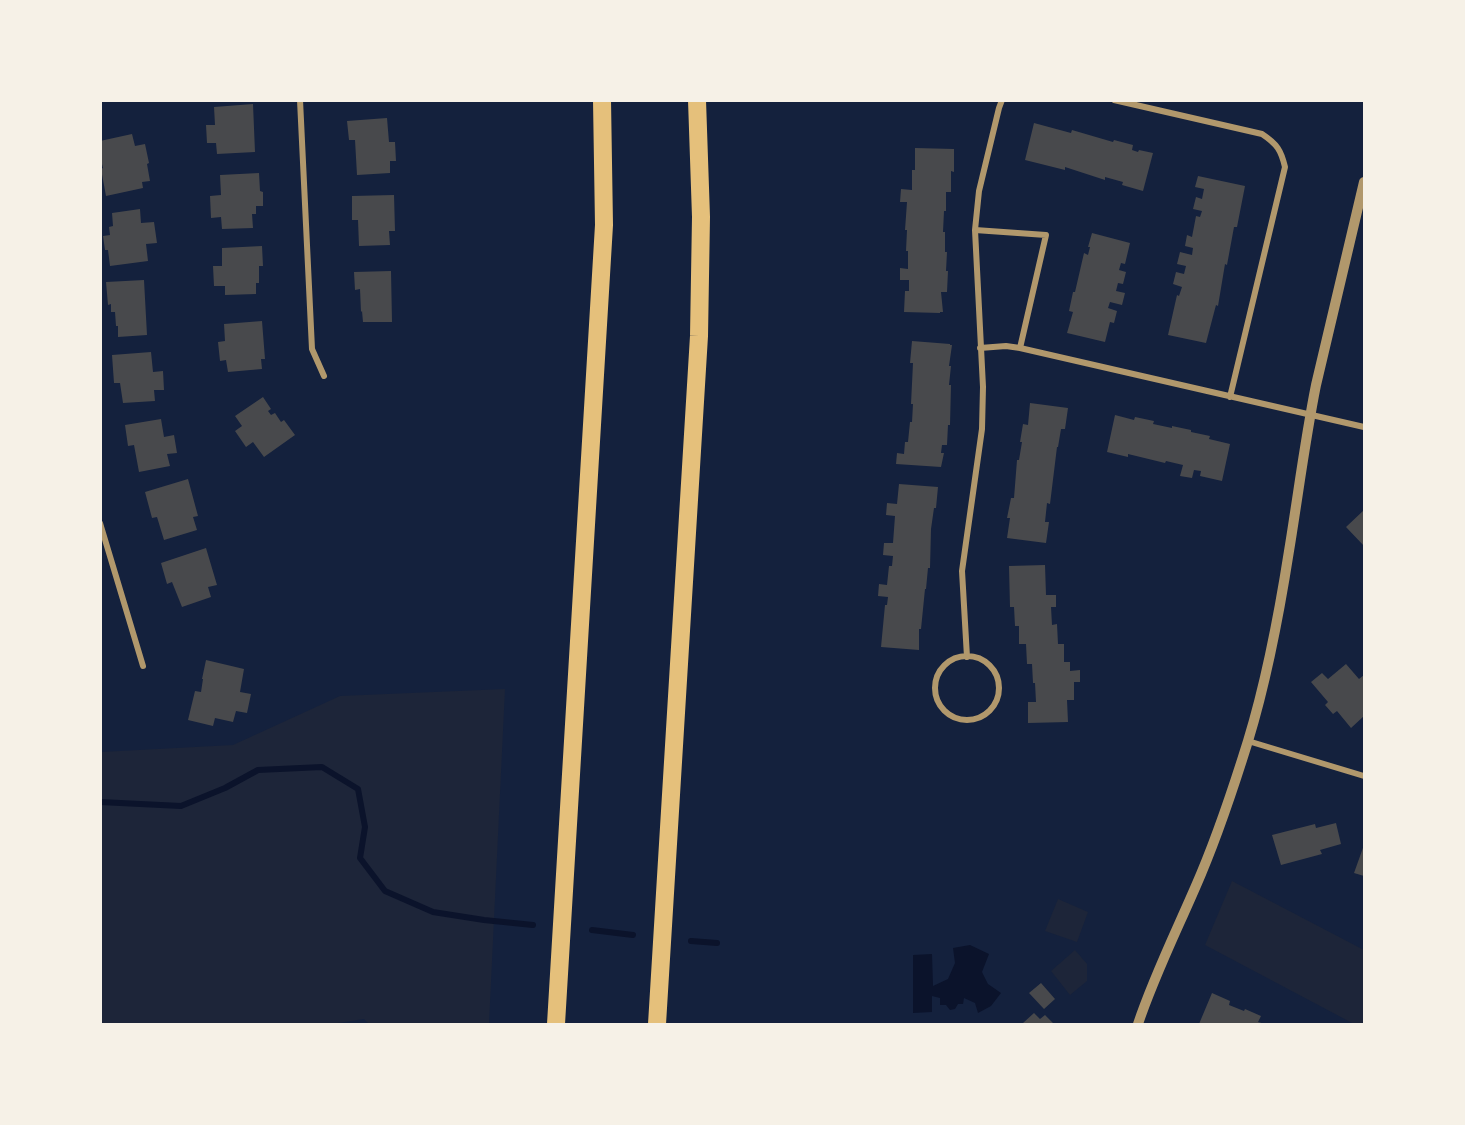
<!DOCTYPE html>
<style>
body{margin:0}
#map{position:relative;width:1465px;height:1125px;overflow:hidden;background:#14213d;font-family:"Fira Sans",sans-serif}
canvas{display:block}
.frame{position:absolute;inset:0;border:102px solid #f6f1e7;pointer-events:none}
</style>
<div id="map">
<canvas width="1465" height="1125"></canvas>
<div class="frame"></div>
</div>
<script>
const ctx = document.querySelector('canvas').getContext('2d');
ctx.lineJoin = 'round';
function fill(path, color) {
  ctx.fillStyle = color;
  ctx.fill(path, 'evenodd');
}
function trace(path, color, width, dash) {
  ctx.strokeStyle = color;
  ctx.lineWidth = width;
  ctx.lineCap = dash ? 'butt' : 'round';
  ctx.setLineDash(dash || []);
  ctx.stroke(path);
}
fill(new Path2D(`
 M505,689L489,1024H369L364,1019L332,1024H101V752L233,745L340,696Z
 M1232,881L1364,950V1024H1354L1205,945Z
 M1058,899L1088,912L1077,942L1045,931Z
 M1075,950L1087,964V981L1070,995L1051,971Z`), '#1d2539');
fill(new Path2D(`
 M970,945L989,954L982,972L988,984L1001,993L991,1006L978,1013L975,1003L964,998L963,1004H958L955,1009L950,1010L946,1005H940V998L932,996V1012L913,1013V955L932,954L933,986L948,979L955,963L953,948Z`), '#0b132b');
trace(new Path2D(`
 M100,802L181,806L225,788L258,770L322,767L358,789L365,827L360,858L385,891L433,912L484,920L533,925
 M592,930L633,935
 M691,941L717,943`), '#0b132b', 6);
fill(new Path2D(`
 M253,104L255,152L217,154L216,143H207L206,125H215L214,107Z
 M387,118L389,142H395L396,161H390V173L357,175L355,140H349L347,121Z
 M1034,123L1071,133L1072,130L1113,142L1114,140L1133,145L1132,150L1138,152L1139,150L1153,153L1143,191L1122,185L1123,182L1105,177V180L1065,167V170L1025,160Z
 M132,134L135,146L145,144L149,163L147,164L150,181L142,182L143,188L106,196L101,169L103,168L100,156V141Z
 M915,148L954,149V172L951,171V192H946V211H944L943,232H945V252H947L946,271H948L947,292H941L943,312H940V313L904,312L905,291H909V280H900V268L908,269V251H906L907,230H905L907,202H900L901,189L912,190V170H915Z
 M259,173L260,191L263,192V206H256V214H252L253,228L222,229L221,217L211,218L210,196L221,195L220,175Z
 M1198,176L1245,186L1237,227H1234L1227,265L1225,264L1218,306L1216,305L1206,343L1168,335L1177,295L1179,296L1182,287L1173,284L1176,272L1184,274L1186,266L1177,264L1180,252L1192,255L1193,248L1185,246L1187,235L1192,237L1196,216L1200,217L1202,211L1193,209L1196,197L1202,199L1204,189L1195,187Z
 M394,195L395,231H389L390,245L359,246L358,220H352V196Z
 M140,209L141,223L154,222L157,243L146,244L148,261L110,266L108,250H105L103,236L110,235L109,227L113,226L112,213Z
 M1092,233L1130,243L1125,264L1121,263L1119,270L1126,272L1123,284L1118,283L1116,291L1125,293L1122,305L1110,302L1108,308L1117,311L1114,323L1110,322L1105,342L1067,333L1073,312L1069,311L1073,292H1075L1084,253L1088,255L1090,247H1088Z
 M262,246L263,266H259V283H256V294L225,295V286H214L213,266H222V248Z
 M391,271L392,322H363L362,311L361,312L360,289L355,290L354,272Z
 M144,280L147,335L118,337V326H116L115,312H111V304L108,305L106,282Z
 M262,321L265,359H261L262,369L228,372L226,360L220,361L218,342L225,341L224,324Z
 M912,341L950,344V345H952L949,366H951L949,385H951L950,425H948L947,445H942L941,453H944L941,467L896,464L897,453L904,454L905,442H908L910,422H912L913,404H911L913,363H910Z
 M151,352L153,372L163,371L164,390H154L155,401L123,403L120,383H114L112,355Z
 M263,397L271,409L268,411L271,415L275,413L281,422L284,420L295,435L264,457L253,442L246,447L235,431L242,426L235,416Z
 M1030,403L1068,408L1065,429H1061L1058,447H1057L1050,504L1047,503L1045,522H1049L1046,543L1007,538L1010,518H1007L1011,498H1014L1017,460H1019L1022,442H1020L1023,424L1028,425Z
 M1115,415L1134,420L1135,417L1154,421L1153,424L1172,428V426L1191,430V432L1210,436L1209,439L1230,444L1222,481L1200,476L1201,471L1194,470L1192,478L1180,476L1183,465L1166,461L1165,463L1128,454V457L1107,452Z
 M161,419L164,437L174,435L177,453L167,454L170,466L139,472L134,445L128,446L125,425Z
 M188,479L198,516L193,517L197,530L164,540L157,517L152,518L145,492Z
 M899,484L938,487L936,508H934L931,529L930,568H928L926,589H925L921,629H919V650L881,647L885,605H887L888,597L878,596L879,584L887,585L889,566H892L893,556L883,555L884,543H893L895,516L886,515L887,503L897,504Z
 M1364,510V546L1346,527Z
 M206,548L217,585L208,587L211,597L182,607L172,582L167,584L161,563Z
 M1045,565L1046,595H1056V607H1051L1052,625L1057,624L1058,644H1064V662H1070V671L1080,670V682H1074V700H1067L1068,722L1028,723V702H1036L1035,683H1033L1032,664H1027L1026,644H1019V626H1015L1014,607H1010L1009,566Z
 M206,660L244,669L240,692L251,694L247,713L236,711L233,722L215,718L213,726L188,720L195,691L201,692L203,679H202Z
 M1346,664L1359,679L1364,675V716L1351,728L1337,711L1333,714L1325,705L1328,702L1311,682L1322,673L1328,679Z
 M1336,823L1341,844L1320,850L1322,854L1281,865L1272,835L1315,824L1316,828Z
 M1364,845V876L1354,873Z
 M1041,983L1055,999L1044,1009L1029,993Z
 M1212,993L1230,1001L1229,1005L1244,1011L1245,1009L1261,1016L1258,1022L1265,1024H1199Z
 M1034,1013L1040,1019L1045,1015L1054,1024H1024L1023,1023Z`), '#48494c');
trace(new Path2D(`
 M300,100L312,349L324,376
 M1114,100L1262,134C1277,144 1281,150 1285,167L1230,397
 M975,230L1046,235L1020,348
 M980,348L1006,346L1020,348L1364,427
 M100,523L143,666
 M935 688a32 32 0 1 1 64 0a32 32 0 1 1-64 0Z
 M967,657L962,571L982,429L983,387L975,230L979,191L999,108L1002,100
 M1248,741L1364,776`), '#b1986c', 6);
trace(new Path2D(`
 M1138,1024C1155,973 1180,924 1201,874C1219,831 1234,786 1248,741C1267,679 1279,615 1289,551C1298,496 1305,440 1316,385L1364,182`), '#b1986c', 10);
trace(new Path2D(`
 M556,1024L604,225L602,100
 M657,1024L699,336L701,217L697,100`), '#e5c07b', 18);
</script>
